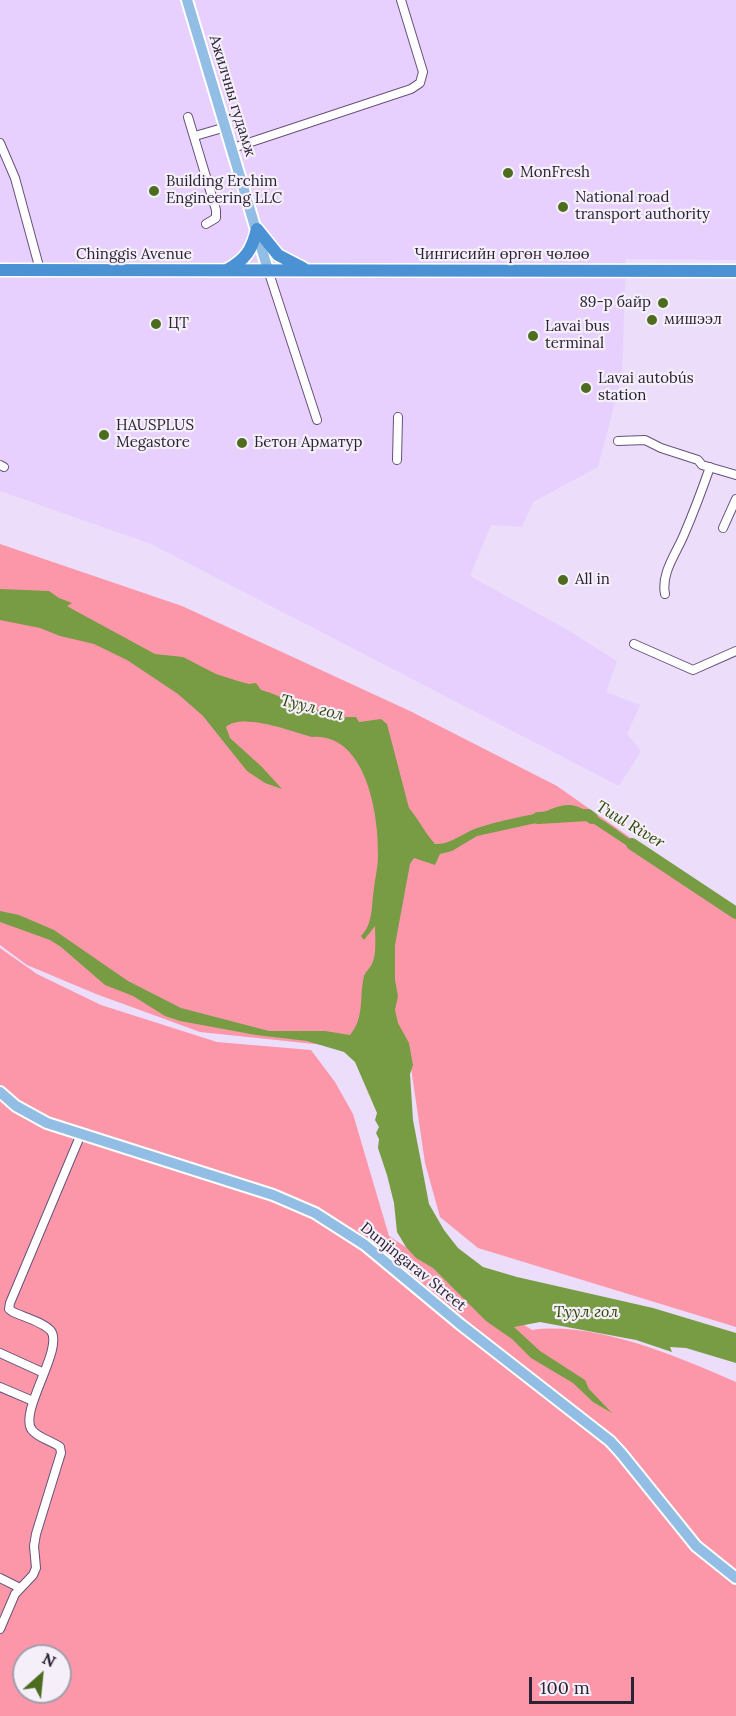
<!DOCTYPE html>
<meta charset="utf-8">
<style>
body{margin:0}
#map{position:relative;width:736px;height:1716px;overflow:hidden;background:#ecddfb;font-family:Lora,serif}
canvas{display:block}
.north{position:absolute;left:12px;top:1644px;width:60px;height:60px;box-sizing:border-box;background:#f4eff9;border:2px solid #a49dab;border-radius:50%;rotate:27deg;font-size:16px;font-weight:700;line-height:24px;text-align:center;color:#2c2235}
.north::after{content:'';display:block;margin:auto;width:21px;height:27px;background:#4e6c20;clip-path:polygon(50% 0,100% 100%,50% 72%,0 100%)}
.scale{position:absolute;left:529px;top:1677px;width:105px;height:27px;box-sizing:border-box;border:3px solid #2c2235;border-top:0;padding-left:8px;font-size:18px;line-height:21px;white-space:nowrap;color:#2c2235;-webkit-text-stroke:4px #f4eff9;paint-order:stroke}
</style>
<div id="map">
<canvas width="736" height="1716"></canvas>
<div class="north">N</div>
<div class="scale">100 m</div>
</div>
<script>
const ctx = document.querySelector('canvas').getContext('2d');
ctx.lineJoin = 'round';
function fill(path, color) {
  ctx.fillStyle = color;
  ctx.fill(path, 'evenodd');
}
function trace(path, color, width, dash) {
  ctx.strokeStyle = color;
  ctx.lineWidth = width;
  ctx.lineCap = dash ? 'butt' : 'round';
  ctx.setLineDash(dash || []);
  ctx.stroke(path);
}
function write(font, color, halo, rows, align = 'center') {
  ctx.font = font + ' Lora,serif';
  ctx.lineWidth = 4.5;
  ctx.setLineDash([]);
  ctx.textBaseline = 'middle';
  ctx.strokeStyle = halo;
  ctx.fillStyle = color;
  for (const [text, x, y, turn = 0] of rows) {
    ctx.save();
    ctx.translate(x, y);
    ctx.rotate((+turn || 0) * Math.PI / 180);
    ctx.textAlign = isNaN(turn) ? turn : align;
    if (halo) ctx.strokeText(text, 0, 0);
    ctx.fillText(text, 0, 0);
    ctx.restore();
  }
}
fill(new Path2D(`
 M0,0H736V260L626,259L622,375L598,467L533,502L522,527L491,525L470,576L566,629L617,661L606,692L640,705L627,734L641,751L619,786L151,544L0,491Z`), '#e7d0fe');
fill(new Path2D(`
 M0,544L182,606L410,711L557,786L736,912V1327L478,1248L440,1217L425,1163L409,1054L200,1032L96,994L27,965L0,945Z
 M0,948L37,974L101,1005L217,1042L311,1050L335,1082L353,1114L389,1236L532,1330C595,1321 679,1357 736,1382V1716H0ZM24,1656H60V1692H24Z`), '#fc97aa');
fill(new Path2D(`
 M0,589L49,591L59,598L72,603L67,606L74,610L155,654L183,657L216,674L238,681L249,684L256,683L261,690C285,696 299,711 325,710L332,717H356L359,722L381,719L387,724L409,808C419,820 425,833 435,844C450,845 463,833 477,828C498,821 519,817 540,813C551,810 559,804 571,805C589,807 629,839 646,851L641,855L591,822L571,812L536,823L477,836L452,851L440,854L435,865L414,858L410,864L395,945V980L398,996L395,1010L398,1023L409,1043L413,1065L410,1074L413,1120L429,1204L444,1230L458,1248L483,1267L517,1277L653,1308L736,1333V1363L686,1348L670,1347L672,1352L636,1340L540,1322L514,1327L540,1351L585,1380L589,1389L612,1413L593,1402L573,1383L531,1358L512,1339L486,1321L433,1268L416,1258L406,1247L397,1232L394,1203L387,1175L378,1148L379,1139L376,1133L379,1127L375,1120L377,1113L355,1062L344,1052L307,1041L256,1035L180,1021L165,1016L133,996L105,985L61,947L50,940L0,922V911L19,915L54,930L128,981L181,1008L269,1031H325L350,1035C365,1017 359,997 364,976C366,971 370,968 372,964C377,953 375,937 375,926L364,940L361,936C374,923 371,905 374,888C375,878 378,867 378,856C379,817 367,733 312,737C293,732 242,712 226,727L230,738L262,767L282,789L265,783L247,771L203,716L178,694L127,660L94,644L60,636L40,628L0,620Z`), '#779c43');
trace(new Path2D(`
 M538,818L588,815L592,818
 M632,844L736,913`), '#779c43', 12);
const minor = new Path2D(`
 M188,117L216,210V218L206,224
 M195,136L226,127
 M0,143L15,178L40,270
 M233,148L411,89L420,83L423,72L401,0
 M268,270L317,420
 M618,441L645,440L661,448L698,460L702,465L736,475
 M397,460L398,417
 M0,465L4,467
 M723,528L736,499
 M665,594C661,574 675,555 683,537C693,514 702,490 710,467
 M634,644L693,670L736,651
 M0,1353L44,1373
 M0,1387L33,1401
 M0,1578L20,1588
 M0,1629L15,1594L33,1575L36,1568L34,1546L36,1534L61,1453L60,1447C52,1441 38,1438 32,1430C18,1412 64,1349 51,1331C43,1322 24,1317 13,1312L9,1309L10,1303L81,1134`);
const major = new Path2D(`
 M187,0L268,270
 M0,1092L16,1106L47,1123L273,1195L315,1213L365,1245L460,1324L610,1441L621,1453L696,1546L736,1578`);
const highway = new Path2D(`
 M257,229L278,255L303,268
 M0,270L736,271
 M227,270C246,259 252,250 257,229`);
trace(minor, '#67517b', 10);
trace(major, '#fff', 14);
trace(highway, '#fff', 15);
trace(minor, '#fff', 8);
trace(major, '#92bee5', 10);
trace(highway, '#4a92d3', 12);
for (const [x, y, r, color] of [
 [508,173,6,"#4e6c20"],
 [154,191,6,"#4e6c20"],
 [563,207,6,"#4e6c20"],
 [663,303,6,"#4e6c20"],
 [652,320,6,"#4e6c20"],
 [156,324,6,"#4e6c20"],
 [533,336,6,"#4e6c20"],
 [586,388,6,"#4e6c20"],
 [104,435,6,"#4e6c20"],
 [242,443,6,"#4e6c20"],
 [563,580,6,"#4e6c20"]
]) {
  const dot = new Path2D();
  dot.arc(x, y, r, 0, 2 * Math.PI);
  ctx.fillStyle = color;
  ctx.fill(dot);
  trace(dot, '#f4eff9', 2);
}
write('15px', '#2c2235', '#f4eff9', [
 ["Ажилчны гудамж",232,96,73],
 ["Chinggis Avenue",134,255],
 ["Чингисийн өргөн чөлөө",502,255],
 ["Dunjingarav Street",413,1267,39]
]);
write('15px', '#2c2235', '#f4eff9', [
 ["MonFresh",520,173],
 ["Building Erchim",166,182],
 ["Engineering LLC",166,199],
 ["National road",575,198],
 ["transport authority",575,215],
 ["89-р байр",651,303,"right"],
 ["мишээл",664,320],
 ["ЦТ",168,324],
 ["Lavai bus",545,327],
 ["terminal",545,344],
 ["Lavai autobús",598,379],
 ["station",598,396],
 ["HAUSPLUS",116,426],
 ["Megastore",116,443],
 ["Бетон Арматур",254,443],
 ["All in",575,580]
], 'left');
write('italic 16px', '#2d4401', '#f4eff9', [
 ["Туул гол",312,708,14],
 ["Tuul River",630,825,31],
 ["Туул гол",586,1312]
]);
</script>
